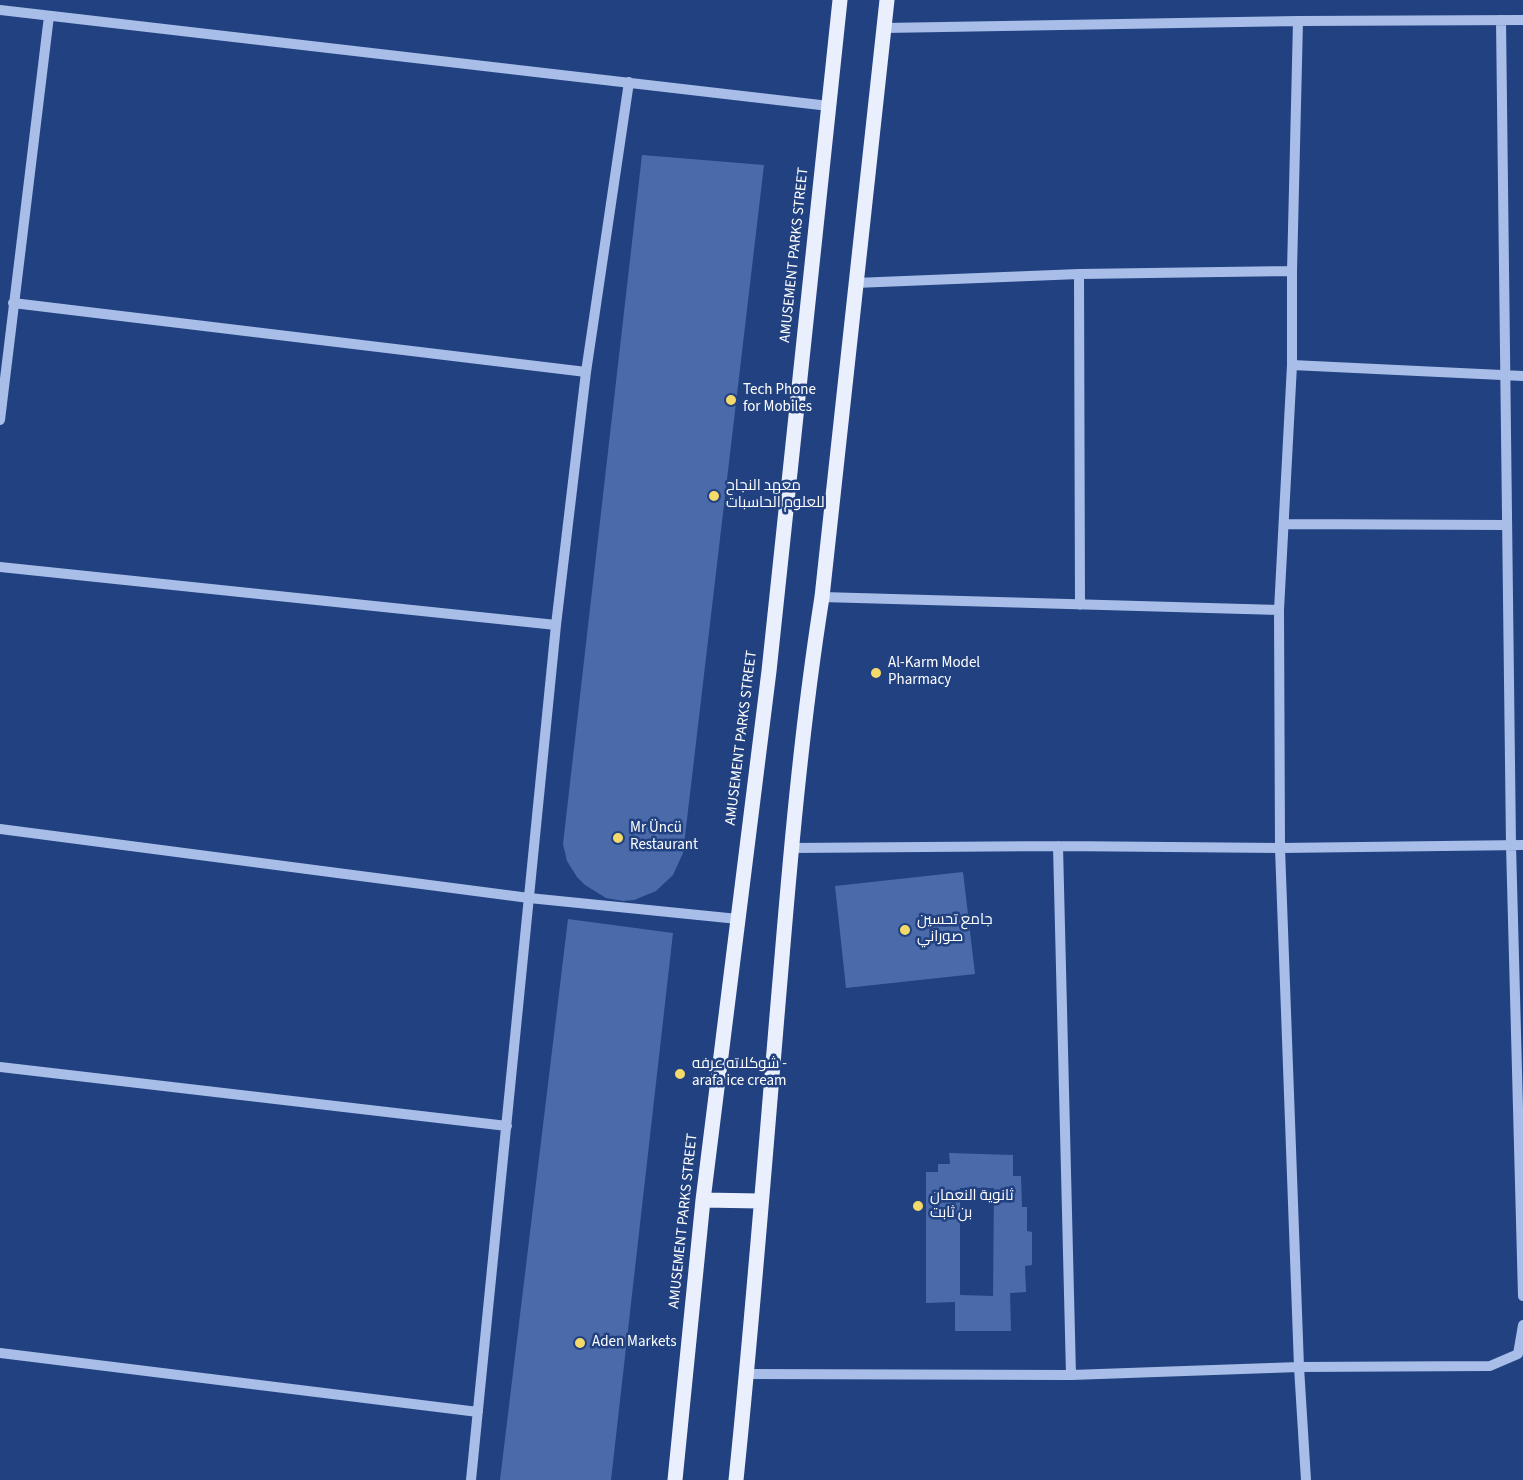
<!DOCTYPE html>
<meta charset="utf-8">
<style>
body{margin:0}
canvas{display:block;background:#214181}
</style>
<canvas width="1523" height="1480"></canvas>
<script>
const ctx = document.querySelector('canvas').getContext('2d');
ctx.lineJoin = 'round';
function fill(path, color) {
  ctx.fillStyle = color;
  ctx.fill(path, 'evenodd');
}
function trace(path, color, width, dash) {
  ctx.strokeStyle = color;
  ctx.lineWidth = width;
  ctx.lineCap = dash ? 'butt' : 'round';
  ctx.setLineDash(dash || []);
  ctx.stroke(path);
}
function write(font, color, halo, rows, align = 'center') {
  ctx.font = font + ' "Source Sans 3",Cairo,sans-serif';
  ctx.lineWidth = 5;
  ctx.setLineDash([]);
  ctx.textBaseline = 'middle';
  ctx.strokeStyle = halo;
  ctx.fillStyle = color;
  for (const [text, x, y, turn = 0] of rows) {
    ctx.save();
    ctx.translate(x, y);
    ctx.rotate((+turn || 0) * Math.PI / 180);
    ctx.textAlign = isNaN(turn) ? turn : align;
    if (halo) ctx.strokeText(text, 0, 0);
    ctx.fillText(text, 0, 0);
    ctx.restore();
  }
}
fill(new Path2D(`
 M642,155L764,165L683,853L673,875L656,891L634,900L623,901L606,898L585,885L577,877L567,861L563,844Z
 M963,872L975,974L846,988L835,886Z
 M568,919L673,933L611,1480H500Z
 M949,1153L1013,1155V1176H1021L1022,1207H1027V1231L1032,1232V1265L1025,1266L1026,1292L1010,1293L1011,1331H955V1302L926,1303V1172H938V1164H950ZM960,1188H994L993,1296L960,1295Z`), '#4a6aaa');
trace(new Path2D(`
 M0,10L829,106
 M1501,20L1511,845L1523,1296
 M1298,21L1292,271V365L1279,610L1280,848L1299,1367L1306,1480
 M884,28L1298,21L1523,20
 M1079,274L1080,605
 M855,283L1079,274L1292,271
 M13,303L586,372
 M1292,365L1523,376
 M0,420L49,16
 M1284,524L1506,525
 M0,567L556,625
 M822,597L1279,610
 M0,829L529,898L738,919
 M1058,846L1071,1375
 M791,848L1058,846L1280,848L1523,845
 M0,1067L507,1126
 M0,1353L478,1412
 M747,1374L1071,1375L1299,1367L1490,1366L1518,1354L1523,1325
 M471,1480L556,625L586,372L629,82`), '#a8bee8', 10);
trace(new Path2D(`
 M703,1200L760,1201
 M675,1480L703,1200L769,671L840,0
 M736,1480C754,1306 767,1131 782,957C792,837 803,717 822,597L887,0`), '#eaeffd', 15);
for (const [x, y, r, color] of [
 [731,400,6,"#f4db69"],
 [714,496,6,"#f4db69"],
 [876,673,6,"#f4db69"],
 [618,838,6,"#f4db69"],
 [905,930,6,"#f4db69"],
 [680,1074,6,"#f4db69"],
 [918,1206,6,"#f4db69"],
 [580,1343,6,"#f4db69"]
]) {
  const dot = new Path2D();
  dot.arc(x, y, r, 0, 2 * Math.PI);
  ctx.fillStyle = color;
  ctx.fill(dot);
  trace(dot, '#214181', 2);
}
write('15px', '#fff', '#214181', [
 ["AMUSEMENT PARKS STREET",795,255,-84],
 ["AMUSEMENT PARKS STREET",742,738,-83],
 ["AMUSEMENT PARKS STREET",684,1221,-84]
]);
write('15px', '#fff', '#214181', [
 ["Tech Phone",743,391],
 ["for Mobiles",743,408],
 ["معهد النجاح",726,487],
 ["للعلوم الحاسبات",726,504],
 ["Al-Karm Model",888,664],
 ["Pharmacy",888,681],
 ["Mr Üncü",630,829],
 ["Restaurant",630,846],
 ["جامع تحسين",917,921],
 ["صوراني",917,938],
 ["شوكلاته عرفه -",692,1065],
 ["arafa ice cream",692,1082],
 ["ثانوية النعمان",930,1197],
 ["بن ثابت",930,1214],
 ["Aden Markets",592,1343]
], 'left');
</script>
